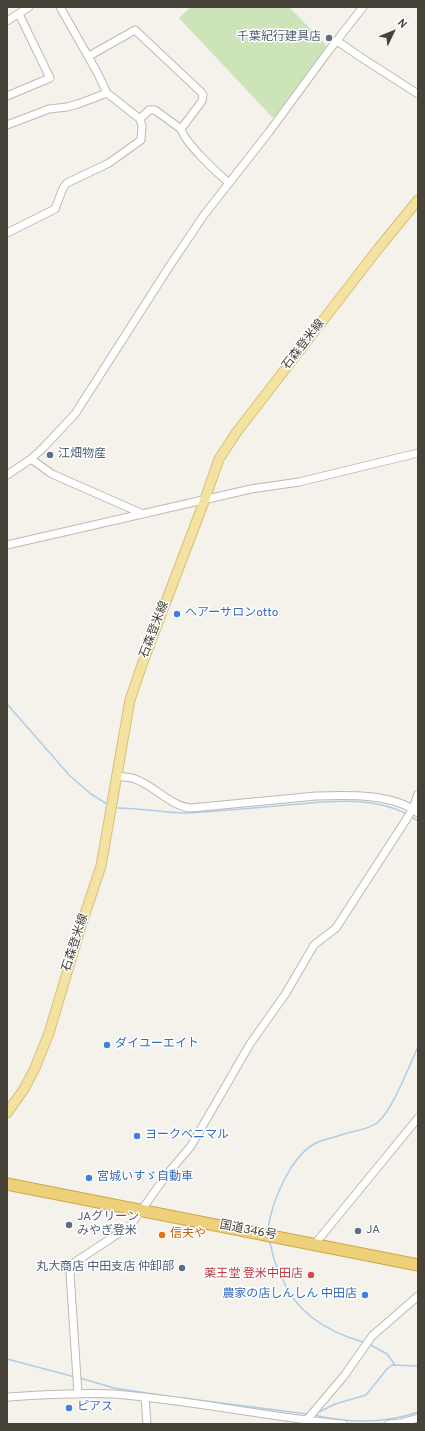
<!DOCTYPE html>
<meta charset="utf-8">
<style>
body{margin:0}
#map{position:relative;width:425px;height:1431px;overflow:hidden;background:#f4f2eb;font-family:Overpass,sans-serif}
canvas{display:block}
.frame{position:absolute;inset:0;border:8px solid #474339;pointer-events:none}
.north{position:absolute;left:373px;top:12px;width:40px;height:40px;-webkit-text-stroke:3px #fff;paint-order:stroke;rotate:47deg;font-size:11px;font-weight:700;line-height:16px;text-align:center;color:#474339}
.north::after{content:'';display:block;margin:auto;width:14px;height:18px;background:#474339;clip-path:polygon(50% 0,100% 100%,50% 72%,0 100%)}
</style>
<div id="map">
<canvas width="425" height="1431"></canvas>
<div class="frame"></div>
<div class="north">N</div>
</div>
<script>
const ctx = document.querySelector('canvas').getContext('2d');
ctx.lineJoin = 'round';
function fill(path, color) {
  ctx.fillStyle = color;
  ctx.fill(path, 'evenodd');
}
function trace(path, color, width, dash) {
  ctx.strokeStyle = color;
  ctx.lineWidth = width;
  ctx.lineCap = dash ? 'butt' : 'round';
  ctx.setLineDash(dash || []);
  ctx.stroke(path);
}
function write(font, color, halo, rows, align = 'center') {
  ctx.font = font + ' Overpass,"Noto Sans JP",sans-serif';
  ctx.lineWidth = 3;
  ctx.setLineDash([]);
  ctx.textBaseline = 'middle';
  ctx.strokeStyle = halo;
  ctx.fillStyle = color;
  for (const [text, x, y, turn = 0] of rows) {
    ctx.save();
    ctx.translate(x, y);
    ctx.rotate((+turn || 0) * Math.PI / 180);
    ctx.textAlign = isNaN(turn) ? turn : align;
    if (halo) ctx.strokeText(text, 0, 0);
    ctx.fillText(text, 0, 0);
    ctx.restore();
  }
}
fill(new Path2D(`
 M191,7H289L327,46L274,117H272L179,18Z`), '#cde3b8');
trace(new Path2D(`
 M7,704L70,776L91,794L107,804
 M118,808C141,808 164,813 187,813C221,811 254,808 287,805C327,802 370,795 407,814
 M410,816L418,821
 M268,1229C272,1201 291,1154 318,1142C326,1139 336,1137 344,1134C355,1131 370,1129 378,1122C393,1109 409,1066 418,1047
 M269,1241C272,1247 272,1253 274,1259C276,1265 279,1272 282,1278C296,1313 328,1332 363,1342
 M369,1344L387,1354L395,1365
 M7,1359L75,1377
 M80,1378L114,1388L173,1397
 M182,1398L307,1414
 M317,1413L335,1404L366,1395L387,1369L392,1365L418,1366
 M314,1415C348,1423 384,1424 418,1412`), '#aecde9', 1.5);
const minor = new Path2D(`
 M7,21L29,7
 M337,41L362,58L418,94
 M89,56L135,30L201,92L203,95L202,101L181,129
 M7,96L50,78L19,14
 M140,119L149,110H155L181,129C186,144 216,172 229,183
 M7,125L49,109L67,107L78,104L107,93
 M7,233L55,209L63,188L67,183L109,163L141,140L142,126L140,119L107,93L97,72L60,7
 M31,459L52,474L143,514
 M7,475L31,459L44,447L75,414L169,267L204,215L269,132L327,53L363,7
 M7,545L251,489L299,482L418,453
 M116,776C122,777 130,777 135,779C155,786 170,806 191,808L316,796C347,795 393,793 418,813
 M314,1245L418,1118
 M78,1394L70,1273L75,1262L130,1226L168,1173L191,1146L250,1044L286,993L314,945L336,928L413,809L418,794
 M7,1397C41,1395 80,1392 114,1394C191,1400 267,1417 343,1424
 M145,1397L147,1424
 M305,1422L344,1376L372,1336L418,1296
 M389,1424L401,1423L418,1418`);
const major = new Path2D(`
 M7,1113L24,1089L35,1068L49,1033L81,926L101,866L130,700L143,662L205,499L219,459L236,433L300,350L378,249L418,200`);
const highway = new Path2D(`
 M7,1184L418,1265`);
trace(minor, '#bebaae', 9);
trace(major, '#d8c175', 11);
trace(highway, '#cea64b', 13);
trace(minor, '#fff', 7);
trace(major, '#f4e2a3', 9);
trace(highway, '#efd07a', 11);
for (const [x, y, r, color] of [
 [329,38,4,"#5c6f8a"],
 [50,455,4,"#5c6f8a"],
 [177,614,4,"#3f7fe0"],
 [107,1045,4,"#3f7fe0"],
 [137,1136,4,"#3f7fe0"],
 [89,1178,4,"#3f7fe0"],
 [69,1225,4,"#5c6f8a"],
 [358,1231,4,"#5c6f8a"],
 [162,1235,4,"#e8710a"],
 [182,1268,4,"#5c6f8a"],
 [311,1275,4,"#e0444e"],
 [365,1295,4,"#3f7fe0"],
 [69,1408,4,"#3f7fe0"]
]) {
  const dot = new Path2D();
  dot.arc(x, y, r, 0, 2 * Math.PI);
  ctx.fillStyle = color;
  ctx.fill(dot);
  trace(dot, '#fff', 1.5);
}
write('12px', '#4e5e75', '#fff', [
 ["千葉紀行建具店",321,38,"right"],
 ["江畑物産",58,455],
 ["JAグリーン",77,1218],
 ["みやぎ登米",77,1232],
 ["JA",366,1231],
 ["丸大商店 中田支店 仲卸部",174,1268,"right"]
], 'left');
write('12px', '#474339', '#fff', [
 ["石森登米線",304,345,-52],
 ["石森登米線",155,630,-69],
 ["石森登米線",76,943,-72],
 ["国道346号",248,1231,11]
]);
write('12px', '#366cbe', '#fff', [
 ["ヘアーサロンotto",185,614],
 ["ダイユーエイト",115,1045],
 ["ヨークベニマル",145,1136],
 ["宮城いすゞ自動車",97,1178],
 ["農家の店しんしん 中田店",357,1295,"right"],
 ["ピアス",77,1408]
], 'left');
write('12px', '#c56008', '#fff', [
 ["信夫や",170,1235]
], 'left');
write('12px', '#be3a42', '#fff', [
 ["薬王堂 登米中田店",303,1275]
], 'right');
</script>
